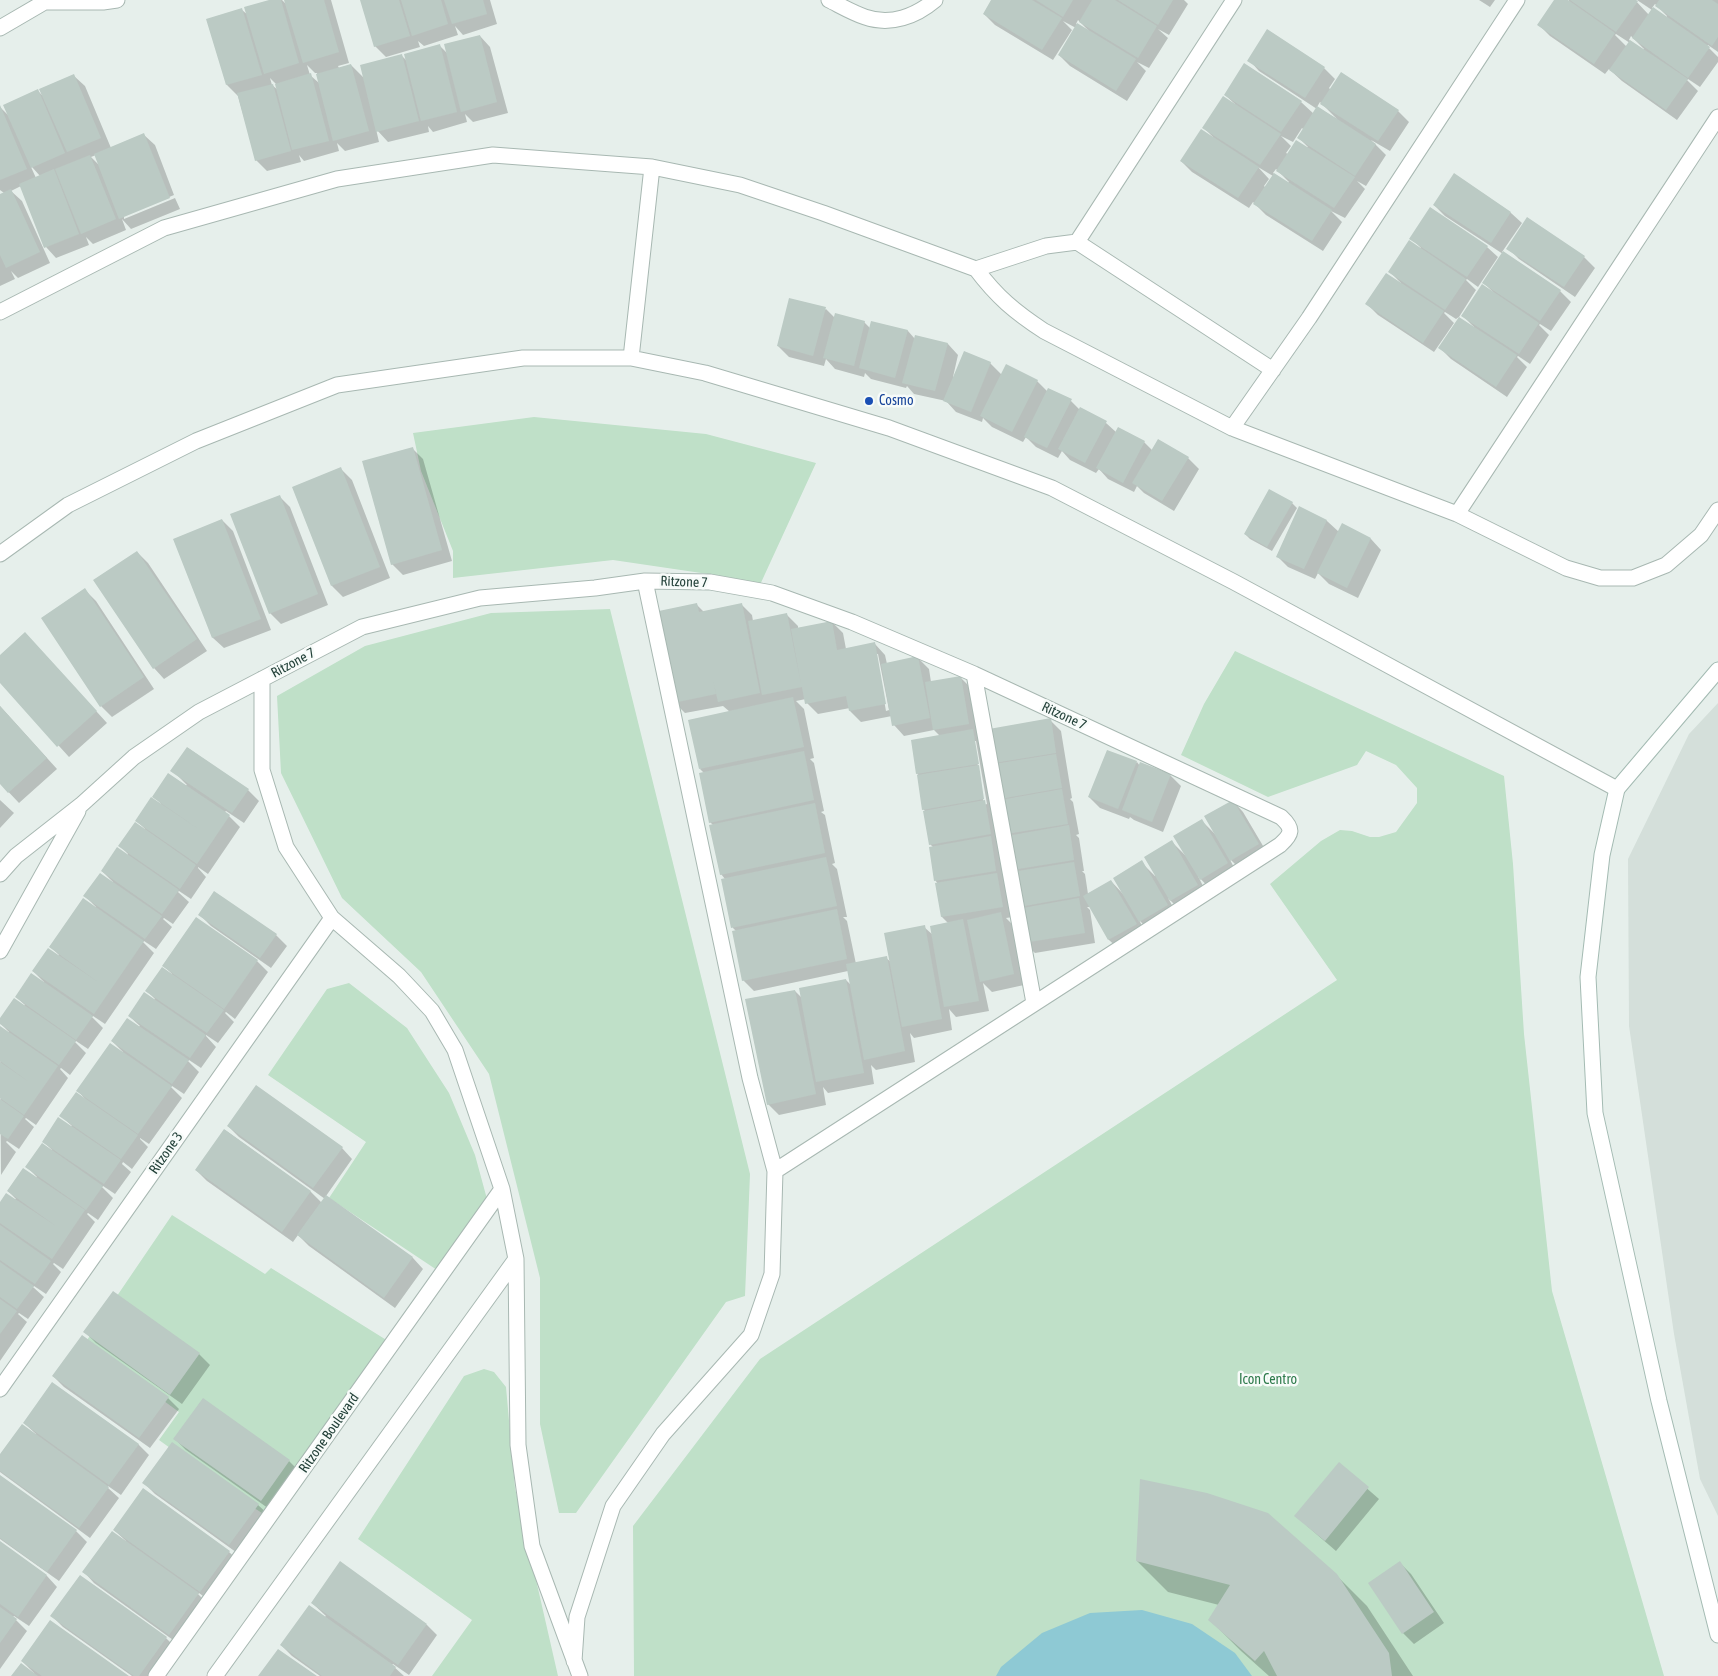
<!DOCTYPE html>
<style>
body{margin:0}
canvas{display:block;background:#e6efeb}
</style>
<canvas width="1718" height="1676"></canvas>
<script>
const ctx = document.querySelector('canvas').getContext('2d');
ctx.lineJoin = 'round';
function fill(path, color) {
  ctx.fillStyle = color;
  ctx.fill(path, 'evenodd');
}
function trace(path, color, width, dash) {
  ctx.strokeStyle = color;
  ctx.lineWidth = width;
  ctx.lineCap = dash ? 'butt' : 'round';
  ctx.setLineDash(dash || []);
  ctx.stroke(path);
}
function write(font, color, halo, rows, align = 'center') {
  ctx.font = font + ' "Asap Condensed",sans-serif';
  ctx.lineWidth = 5;
  ctx.setLineDash([]);
  ctx.textBaseline = 'middle';
  ctx.strokeStyle = halo;
  ctx.fillStyle = color;
  for (const [text, x, y, turn = 0] of rows) {
    ctx.save();
    ctx.translate(x, y);
    ctx.rotate((+turn || 0) * Math.PI / 180);
    ctx.textAlign = isNaN(turn) ? turn : align;
    if (halo) ctx.strokeText(text, 0, 0);
    ctx.fillText(text, 0, 0);
    ctx.restore();
  }
}
fill(new Path2D(`
 M1718,703V1516L1700,1479L1674,1334L1629,1026L1628,859L1689,734Z`), '#d4dfda');
fill(new Path2D(`
 M534,417L706,434L816,463L759,587L708,574L613,560L453,578V551L421,471L413,433Z
 M610,609L750,1174L745,1296L726,1302L576,1513H559L540,1424V1278L489,1074L421,972L342,898L281,773L277,696L365,646L491,613Z
 M1235,651L1504,776L1513,864L1524,1034L1552,1291L1664,1676H634L633,1526L760,1359L1337,980L1270,884L1321,841L1340,830L1352,831L1370,837H1379L1396,832L1417,803V788L1396,765L1366,751L1357,765L1268,797L1181,755L1204,704Z
 M349,983L407,1028L449,1093L475,1155L487,1199L437,1270L329,1198L366,1142L268,1075L327,989Z
 M172,1215L265,1274L271,1268L388,1341L268,1517L242,1500L159,1440L179,1412L85,1343Z
 M484,1369L494,1372L506,1387L515,1488L558,1676H432L472,1620L358,1539L464,1376Z`), '#bfe0c8');
fill(new Path2D(`
 M1142,1610L1192,1624L1235,1653L1252,1676H996L1001,1667L1042,1633L1090,1613Z`), '#8ec9d4');
fill(new Path2D(`
 M273,0H282L288,6L286,0H331L349,63L338,66L339,68L351,65L365,79L402,56L406,60L440,46L447,53L480,36L490,47L508,113L473,122L465,114L467,122L433,132L428,126L429,132L388,142L376,129L379,142L345,151L337,143L339,151L304,161L299,155L301,162L267,171L256,160L238,96L227,85L208,20L242,10L248,15ZM307,65L315,73H317L319,83L310,75ZM270,78L276,84L278,90L272,85Z
 M362,0H490L497,24L463,35L455,26L458,35L424,46L418,41L420,47L386,57L375,46Z
 M993,0H1184L1188,4L1169,35L1158,29L1168,38L1149,68L1137,62L1146,71L1127,101L1070,66L1059,55L1076,28L1063,21L1072,30L1053,60L995,25L984,14ZM1078,20L1089,31H1088L1076,24Z
 M1479,0H1495L1490,7Z
 M1556,0H1566L1569,2V0H1635L1649,15L1652,10L1637,0H1718V52L1708,45L1707,46L1718,57V62L1700,87L1688,79L1687,80L1698,91L1677,120L1622,81L1609,69L1605,74L1550,36L1539,25ZM1655,4L1667,16L1666,18L1652,8ZM1616,34L1630,43L1627,47L1615,35ZM1631,36L1644,49L1643,50L1629,40Z
 M1249,60L1324,68L1335,79L1329,88L1331,90L1398,111L1409,122L1390,151L1371,140L1386,155L1366,186L1357,181L1365,189L1345,218L1331,211L1342,222L1323,251L1266,215L1253,202L1249,208L1192,172L1181,161L1213,137L1204,128L1235,104L1225,95L1301,102L1314,114L1317,109L1259,71ZM1320,102L1337,119L1317,107ZM1302,128L1304,130L1299,138L1308,147L1288,154L1286,153L1291,146L1281,136L1293,142ZM1258,167L1273,176L1266,188L1264,186L1269,179ZM1276,169L1289,182L1288,183L1273,173Z
 M74,76L85,86L111,148L144,135L155,145L174,195L124,216V219L175,198L180,209L131,229L122,219L126,230L93,244L86,237L89,245L56,258L46,247L21,186L11,191L22,201L50,263L18,278L11,271L15,279L0,286V195L4,193L0,190V107L9,116L38,91L44,97ZM96,155L100,166L91,157ZM31,167H32L40,176L36,178Z
 M1454,175L1511,213L1522,223L1502,252L1560,291L1571,302L1551,331L1540,324L1539,325L1549,335L1530,364L1518,356L1517,357L1527,367L1507,397L1451,359L1440,348L1474,327L1463,316L1494,293L1484,283L1503,254L1445,216L1434,205Z
 M1411,238L1487,247L1498,257L1478,287L1467,279L1466,280L1476,290L1459,317L1456,319L1445,312L1444,313L1454,323L1434,352L1378,315L1367,304L1401,283L1389,271L1421,248Z
 M1508,248L1584,257L1595,268L1575,297L1519,259Z
 M826,309L835,318L864,322L870,328L872,322L908,331L915,339L948,344L958,355L953,377L990,363L1002,375L1037,381L1048,392L1071,401L1080,410L1106,423L1116,432L1144,442L1153,451L1188,458L1199,469L1174,511L1144,493L1137,486L1134,492L1108,479L1099,469L1096,473L1070,460L1062,451L1058,458L1036,447L1026,437L1023,442L992,427L983,418L982,422L956,412L946,401L914,394L907,386L906,388L871,379L865,373L864,377L835,369L826,359L824,366L789,357L778,346Z
 M412,448L423,459L452,561L403,575L392,564Z
 M341,469L352,480L390,578L343,597L332,586Z
 M279,496L290,507L328,605L281,624L270,613Z
 M1292,503L1297,508L1272,551L1250,539L1245,534Z
 M1300,508L1327,521L1339,532L1371,539L1381,550L1358,598L1329,584L1318,573L1315,579L1288,567L1277,556Z
 M222,520L233,531L271,630L224,648L213,638L175,539Z
 M137,552L148,563L207,651L164,679L154,668Z
 M85,590L96,601L154,689L112,717L101,706Z
 M741,604L752,615L753,621L787,615L798,626V629L832,622L843,633L846,649L875,644L885,655L887,664L918,658L929,669L931,682L960,677L971,688L979,735H977L983,741L1013,917L1006,918L1012,924L1024,985L992,992L983,983L989,1011L956,1017L949,1009L952,1030L914,1038L910,1033L915,1062L876,1070L871,1065L874,1084L828,1093L823,1087L826,1105L779,1115L768,1104L795,991L802,998L846,980L851,985L848,971L754,991L743,980L737,932L733,928L725,879L721,874L714,826L710,822L704,773L700,769L730,712L723,706L685,713L674,702L697,605L704,612ZM876,654H878L889,710L886,711ZM806,699L807,703L818,714L850,708V711L861,722L892,716L894,725L904,736L934,730L940,736L917,774L920,776L923,809L926,812L930,844L933,847L935,880L938,884L942,917L948,923L933,935L924,927L891,962L886,958L856,964L847,921L843,917H847L837,869L832,864L835,863L825,815L821,812L824,811L814,763L810,759L814,758L804,709L796,701ZM974,741H976L987,804L984,805Z
 M36,645L107,723L69,757L0,681V657Z
 M0,706L57,769L19,803L0,783Z
 M1050,720L1061,731L1072,798L1070,799L1073,802L1079,834L1076,835L1079,838L1084,871H1082L1085,874L1088,894L1111,881L1124,895L1141,862L1155,876L1172,842L1185,855L1201,820L1215,834L1233,801L1243,812L1269,856L1242,871L1229,858L1238,875L1211,890L1198,876L1208,896L1182,912L1168,898L1178,916L1151,932L1139,920L1147,935L1120,950L1109,940L1089,905V907H1087L1090,910L1095,943L1035,953L1024,943L990,730Z
 M188,748L248,790L259,801L244,823L226,811L225,812L240,827L208,874L198,867V868L206,877L191,899L179,891L178,892L189,902L173,924L164,918L163,919L172,927L156,949L144,941L143,942L154,953L105,1024L93,1016L92,1017L103,1028L88,1049L76,1041L75,1042L86,1053L70,1075L61,1068L60,1069L68,1078L36,1125L26,1118L25,1119L34,1127L19,1149L7,1141L6,1142L16,1152L1,1175L0,1028L8,1033L9,1032L0,1023V1020L25,1005L16,997L44,982L33,971L58,956L59,955L50,946L96,907L85,896L113,882L102,871L127,856L128,854L120,846L145,829L137,821L161,804L154,796L187,785L172,770Z
 M1137,762L1140,766L1170,775L1181,786L1163,832L1134,820L1130,817L1129,819L1100,808L1089,797Z
 M0,800L14,813L0,828Z
 M200,915L276,935L287,946L271,968L211,926Z
 M257,961L268,972L235,1019L226,1012L225,1013L234,1022L218,1043L206,1035V1036L216,1047L201,1068L189,1060L188,1061L199,1072L184,1094L172,1086L171,1087L182,1098L149,1144L140,1138V1139L148,1147L132,1169L123,1162L122,1164L131,1172L115,1194L103,1186L102,1187L113,1198L98,1220L88,1213L87,1214L95,1222L63,1269L54,1263L53,1264L61,1272L46,1294L34,1286L33,1287L44,1297L28,1319L19,1313L18,1314L27,1322L0,1361V1204L16,1199L8,1191L37,1177L26,1166L52,1150L43,1141L72,1126L61,1116L86,1100L78,1091L123,1052L112,1041L140,1026L129,1016L155,999L147,991L172,974L164,966Z
 M228,1126L342,1148L352,1159L326,1196L413,1258L423,1269L395,1308L309,1246L298,1235L293,1242L207,1181L196,1170L225,1130L311,1192L322,1203L325,1199L239,1137Z
 M113,1293L199,1354L210,1365L182,1404L96,1343L85,1332Z
 M53,1376L168,1398L179,1409L150,1448L64,1387Z
 M203,1399L289,1461L300,1472L272,1511L186,1450L175,1439Z
 M24,1423L138,1444L149,1455L121,1495L108,1486L107,1487L119,1498L90,1538L0,1472V1457L36,1434Z
 M1339,1464L1379,1499L1336,1551L1307,1526Z
 M0,1477L76,1531L87,1542L59,1581L0,1539Z
 M144,1483L258,1505L269,1515L240,1555L155,1494Z
 M114,1530L229,1552L240,1562L211,1602L199,1593L198,1594L209,1605L180,1645L94,1583L84,1572L126,1541Z
 M0,1543L47,1576L57,1587L29,1626L14,1616L13,1617L27,1631L0,1669Z
 M1137,1561L1336,1575L1367,1606L1413,1676H1269L1241,1651L1210,1620L1219,1605L1168,1592Z
 M1400,1563L1411,1574L1444,1623L1414,1644L1403,1633L1370,1584Z
 M80,1576L166,1638L177,1649L158,1676H132L63,1627L52,1616Z
 M312,1603L427,1625L437,1635L409,1675L393,1664L392,1665L404,1676H320L292,1656L281,1645L326,1616Z
 M22,1661L127,1676H13L34,1673Z`), '#0003');
fill(new Path2D(`
 M269,0H281L299,63L264,74L244,7Z
 M284,0H324L339,52L303,63Z
 M360,0H399L410,36L374,47Z
 M401,0H441L448,24L412,36Z
 M444,0H483L487,14L452,24Z
 M991,0H1032L1062,18L1042,50L983,14Z
 M1036,0H1073L1063,17Z
 M1092,0H1115L1157,26L1138,58L1079,22Z
 M1118,0H1173L1158,25Z
 M1554,0H1568L1615,33L1594,64L1537,25Z
 M1570,0H1636L1638,1L1616,32Z
 M1659,0H1712L1718,4V37L1712,46L1655,6Z
 M1653,7L1710,47L1688,78L1632,38Z
 M242,8L262,75L226,85L206,19Z
 M1077,23L1136,59L1116,91L1058,55Z
 M1267,29L1325,67L1305,98L1247,61Z
 M480,35L497,102L461,112L444,44Z
 M1630,40L1688,79L1666,110L1609,70Z
 M440,44L457,112L421,121L404,54Z
 M402,54L419,121L376,132L360,65Z
 M1244,63L1302,101L1281,132L1224,95Z
 M351,64L369,131L333,141L316,74Z
 M1341,72L1399,110L1378,141L1320,104Z
 M311,73L329,141L292,150L275,84Z
 M74,74L101,138L67,152L39,89Z
 M273,84L291,151L255,161L237,93Z
 M38,89L65,153L31,168L3,105Z
 M1223,96L1281,134L1260,165L1202,128Z
 M0,105L27,169L0,180Z
 M1317,106L1376,144L1355,176L1297,138Z
 M1201,129L1259,167L1238,198L1180,161Z
 M144,133L170,198L119,219L94,154Z
 M1296,140L1355,177L1334,208L1276,171Z
 M90,155L116,219L81,234L55,169Z
 M54,169L79,234L44,248L19,184Z
 M1274,173L1332,210L1312,241L1253,204Z
 M1454,173L1511,212L1491,243L1433,205Z
 M11,189L40,252L6,268L0,255V194Z
 M1430,207L1488,246L1467,277L1409,239Z
 M1527,217L1585,256L1564,287L1506,249Z
 M1409,240L1466,279L1445,310L1388,272Z
 M1503,251L1561,290L1540,321L1482,283Z
 M1386,273L1444,311L1423,343L1365,304Z
 M1482,284L1539,323L1519,354L1461,316Z
 M789,298L826,307L813,356L777,346Z
 M835,313L865,321L854,366L823,358Z
 M1459,317L1517,355L1496,387L1438,348Z
 M871,321L908,330L895,378L859,368Z
 M915,335L948,343L935,391L902,383Z
 M964,351L991,362L971,412L943,401Z
 M1006,364L1038,380L1012,432L980,416Z
 M1048,388L1072,399L1047,448L1024,437Z
 M1080,407L1107,421L1085,463L1058,449Z
 M1118,427L1145,441L1123,483L1096,468Z
 M1158,439L1189,457L1162,501L1132,483Z
 M413,447L442,550L391,565L362,461Z
 M341,467L380,567L331,586L292,487Z
 M1269,489L1293,502L1267,547L1244,534Z
 M280,495L318,594L269,614L230,514Z
 M1299,506L1327,520L1304,569L1276,557Z
 M222,519L261,619L212,638L173,539Z
 M1342,523L1371,538L1347,588L1317,573Z
 M137,551L197,639L153,669L93,580Z
 M85,588L144,677L100,707L41,618Z
 M697,603L699,612L742,603L760,693L718,702L713,680L716,694L673,703L654,612Z
 M787,613L801,684L791,629L832,621L837,650L875,642L886,704L849,711L846,696L805,704L802,687L762,695L748,621Z
 M25,632L97,711L57,747L0,683V655Z
 M918,656L930,718L892,726L881,664Z
 M961,676L969,724L933,730L925,682Z
 M793,697L804,747L699,769L688,720Z
 M0,706L47,758L8,793L0,784Z
 M1051,718L1056,753L994,763L989,729Z
 M973,729L979,764L916,774L911,740Z
 M187,747L249,789L232,813L170,771Z
 M1107,750L1137,761L1118,809L1088,797Z
 M804,751L814,800L709,823L699,773Z
 M1056,754L1062,788L1000,799L994,764Z
 M1140,762L1171,774L1152,822L1122,810Z
 M979,765L984,799L922,810L917,775Z
 M168,773L230,815L197,864L135,821L151,797L200,830L152,797Z
 M1062,789L1068,824L1006,834L1000,800Z
 M985,800L991,834L929,845L923,811Z
 M1233,800L1259,844L1230,861L1204,816Z
 M815,803L825,853L720,875L709,825Z
 M1202,819L1228,863L1200,880L1173,836Z
 M135,822L196,865L180,889L118,846Z
 M1069,825L1074,860L1012,870L1007,836Z
 M991,836L996,871L934,881L929,847Z
 M1172,840L1198,885L1170,901L1144,857Z
 M117,847L179,890L162,914L101,871Z
 M826,857L837,906L731,928L721,879Z
 M1142,860L1168,905L1139,922L1113,878Z
 M1074,862L1080,896L1019,907L1012,872Z
 M100,873L162,916L145,939L83,896Z
 M997,873L1003,907L941,917L935,883Z
 M1111,880L1137,924L1108,940L1083,896Z
 M214,891L277,934L260,958L198,915Z
 M83,898L144,941L94,1014L32,971L48,948L98,982L49,947Z
 M1079,898L1085,933L1023,943L1017,909Z
 M837,909L847,959L742,981L732,931Z
 M1001,912L1014,974L980,982L967,920Z
 M196,917L258,960L224,1009L162,966Z
 M963,919L979,1001L944,1007L930,926Z
 M925,925L942,1019L902,1027L884,933Z
 M887,956L905,1051L864,1060L846,964Z
 M162,967L224,1010L207,1033L145,991Z
 M31,973L93,1016L76,1040L15,997Z
 M846,979L864,1073L816,1082L799,988Z
 M795,990L816,1094L767,1105L745,999Z
 M144,992L206,1035L190,1058L128,1016Z
 M14,998L76,1041L59,1065L0,1024V1018Z
 M127,1018L189,1060L172,1084L111,1041Z
 M0,1026L58,1066L24,1115L0,1098V1062L29,1082L0,1061Z
 M110,1043L172,1086L138,1134L76,1091Z
 M256,1085L343,1147L313,1188L227,1126Z
 M76,1092L138,1135L121,1159L59,1116Z
 M0,1099L24,1116L8,1139L0,1134Z
 M58,1117L121,1160L104,1184L42,1142Z
 M224,1129L311,1191L282,1232L195,1170Z
 M42,1143L103,1186L86,1210L25,1167Z
 M23,1168L85,1210L52,1259L0,1223V1202L6,1193L56,1226L7,1191Z
 M326,1195L413,1257L384,1298L297,1235Z
 M0,1225L51,1261L35,1284L0,1260Z
 M0,1262L34,1286L17,1309L0,1297Z
 M113,1291L200,1353L170,1395L83,1332Z
 M0,1299L17,1311L0,1334Z
 M82,1335L169,1397L139,1438L52,1376Z
 M52,1382L139,1444L109,1485L23,1423Z
 M203,1398L290,1460L261,1501L173,1439Z
 M22,1424L109,1487L79,1528L0,1471V1454Z
 M172,1442L259,1504L229,1545L142,1483Z
 M1339,1462L1369,1487L1325,1541L1294,1516Z
 M0,1475L77,1530L47,1572L0,1538Z
 M1140,1479L1207,1493L1268,1513L1337,1574L1389,1653L1392,1676H1277L1264,1651L1255,1661L1208,1620L1230,1585L1136,1561Z
 M143,1488L230,1551L200,1592L113,1530Z
 M112,1531L199,1593L169,1635L82,1572Z
 M0,1541L47,1575L18,1617L0,1604Z
 M340,1561L427,1624L398,1665L311,1603Z
 M1400,1561L1434,1612L1402,1634L1368,1583Z
 M80,1575L167,1637L139,1676H134L50,1616Z
 M309,1605L396,1667L390,1676H322L280,1645Z
 M0,1607L17,1619L0,1643Z
 M50,1620L129,1676H42L21,1661Z
 M278,1649L317,1676H258Z
 M21,1663L38,1676H11Z`), '#bbcac4');
const street = new Path2D(`
 M829,0C841,6 853,13 865,17C891,26 916,16 935,0
 M46,2H103L117,0
 M0,28L48,0
 M1077,242L1273,370
 M976,269C997,297 1015,312 1044,331L1232,428L1457,514L1566,568L1600,578H1633L1666,565L1701,535L1718,510
 M0,312L164,228L337,179L493,155L652,167L740,185L823,213L976,269L1046,246L1077,242L1234,0
 M631,358L652,167
 M1232,428L1309,318L1517,0
 M1457,514L1718,117
 M0,554L68,505L196,441L337,385L523,358H631L705,373L889,428L1052,488L1234,582L1617,789
 M974,674L1034,1003
 M262,679V770L286,847L332,918L399,976L432,1011L455,1050L502,1189L516,1259L518,1445L532,1546L580,1676
 M0,874L16,856L81,805L134,757L199,712L362,627L480,598L595,588L645,581L710,582L772,593L852,622L974,674L1281,817C1294,829 1292,834 1280,845L775,1171
 M0,951L78,811
 M0,1389L332,918
 M574,1661L577,1617L613,1506L663,1434L751,1335L772,1274L775,1171L750,1078L645,581
 M156,1676L502,1189
 M215,1676L516,1259`);
const secondary = new Path2D(`
 M1718,670L1617,789L1602,855L1588,977L1595,1113L1659,1401L1718,1635`);
trace(street, '#a8b8b2', 17);
trace(secondary, '#a4bbb3', 17);
trace(street, '#fff', 15);
trace(secondary, '#fff', 15);
for (const [x, y, r, color] of [
 [869,401,5,"#1a4fb4"]
]) {
  const dot = new Path2D();
  dot.arc(x, y, r, 0, 2 * Math.PI);
  ctx.fillStyle = color;
  ctx.fill(dot);
  trace(dot, '#f7fbf9', 2);
}
write('14px', '#164399', '#f7fbf9', [
 ["Cosmo",879,401]
], 'left');
write('14px', '#24423a', '#f7fbf9', [
 ["Ritzone 7",684,582,2],
 ["Ritzone 7",293,663,-28],
 ["Ritzone 7",1064,716,25],
 ["Ritzone 3",166,1153,-55],
 ["Ritzone Boulevard",329,1433,-55]
]);
write('14px', '#2d7a4b', '#f7fbf9', [
 ["Icon Centro",1268,1380]
]);
</script>
